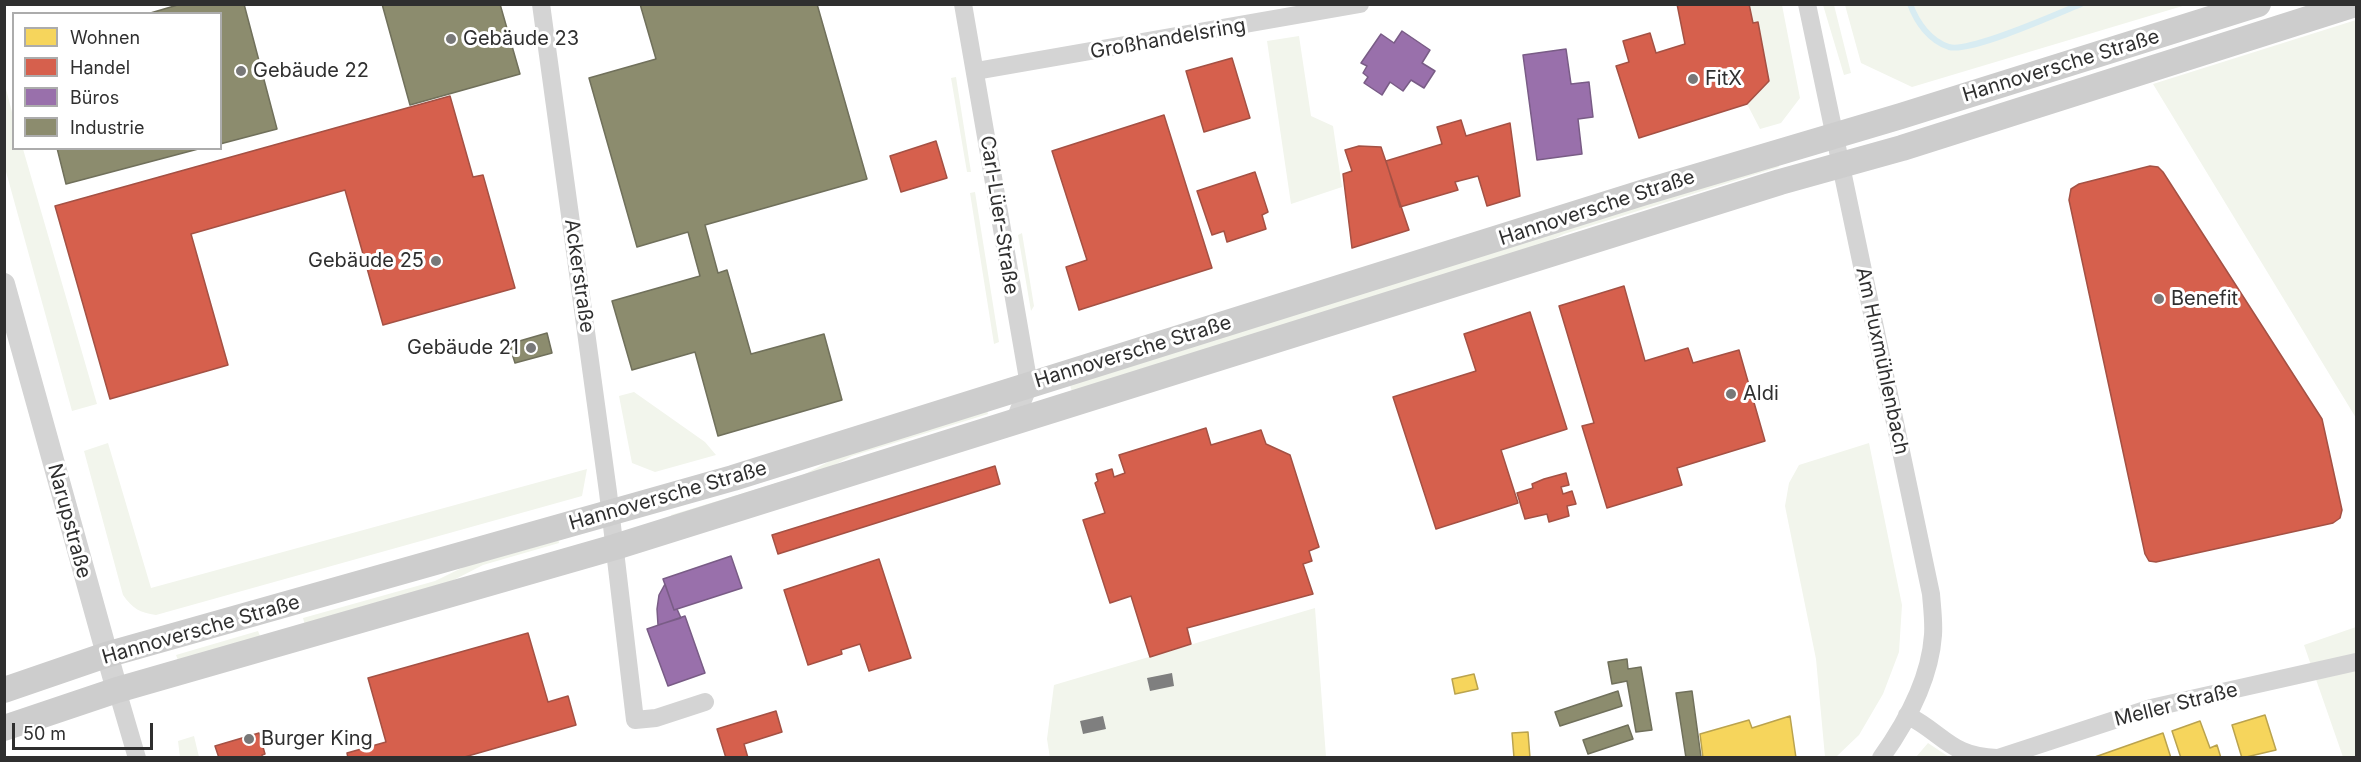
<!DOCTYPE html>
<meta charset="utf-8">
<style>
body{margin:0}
#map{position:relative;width:2361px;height:762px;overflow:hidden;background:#fff;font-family:Inter,sans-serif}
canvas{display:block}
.frame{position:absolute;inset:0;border:6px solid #2f2f2f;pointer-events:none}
.legend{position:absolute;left:12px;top:12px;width:210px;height:138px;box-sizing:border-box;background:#fff;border:2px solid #acacac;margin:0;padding:8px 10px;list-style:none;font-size:18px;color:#2f2f2f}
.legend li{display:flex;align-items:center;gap:12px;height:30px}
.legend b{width:30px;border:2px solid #acacac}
.scale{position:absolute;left:12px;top:723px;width:141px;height:27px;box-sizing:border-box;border:3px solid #2f2f2f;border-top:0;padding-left:8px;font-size:18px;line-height:21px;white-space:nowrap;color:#2f2f2f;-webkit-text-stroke:4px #fff;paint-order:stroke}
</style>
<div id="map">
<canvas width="2361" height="762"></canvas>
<div class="frame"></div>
<ul class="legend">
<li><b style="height:16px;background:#f6d55c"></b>Wohnen</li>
<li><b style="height:16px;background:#d6604d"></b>Handel</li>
<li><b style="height:16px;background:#9970ab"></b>Büros</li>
<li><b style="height:16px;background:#8c8c6e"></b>Industrie</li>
</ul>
<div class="scale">50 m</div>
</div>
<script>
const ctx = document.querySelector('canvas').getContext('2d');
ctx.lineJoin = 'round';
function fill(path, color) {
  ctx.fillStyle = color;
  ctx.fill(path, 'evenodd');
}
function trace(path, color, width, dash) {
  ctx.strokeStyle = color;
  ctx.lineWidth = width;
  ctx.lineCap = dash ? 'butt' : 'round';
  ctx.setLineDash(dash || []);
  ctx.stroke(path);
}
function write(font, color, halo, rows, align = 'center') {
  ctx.font = font + ' Inter,sans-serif';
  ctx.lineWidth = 6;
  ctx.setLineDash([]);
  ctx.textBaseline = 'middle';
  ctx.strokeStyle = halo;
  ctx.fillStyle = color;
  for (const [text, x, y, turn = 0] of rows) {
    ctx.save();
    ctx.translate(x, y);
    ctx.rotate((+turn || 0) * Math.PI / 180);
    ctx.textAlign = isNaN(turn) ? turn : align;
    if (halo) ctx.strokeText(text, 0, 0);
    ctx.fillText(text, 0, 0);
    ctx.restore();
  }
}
fill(new Path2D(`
 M1749,5H1782L1800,98L1781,123L1760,129L1747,104L1769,81L1758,23H1753Z
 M1823,5H1834L1851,73L1844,75Z
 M1845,5V4L2186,5L1912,87L1861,63Z
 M2356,20V418L2153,84Z
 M1299,36L1311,116L1333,126L1342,187L1291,204L1267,41Z
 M956,77L971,172H967L951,78Z
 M5,85L13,116L14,148L23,149L97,404L72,411L5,168Z
 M1777,161L1779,167L1564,234L1510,260L1073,395L1069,382Z
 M975,192L999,342L994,344L970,193Z
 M1022,233L1034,306L1031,311L1018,235Z
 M634,392L705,442L716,455L655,472L632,463L619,396Z
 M986,407L988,414L852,456L807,479L672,521L671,515L803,475L849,451Z
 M108,443L151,588L587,469L582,496L156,615C140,613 132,608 123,595L84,451Z
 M1869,443L1902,605L1899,652L1883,694L1859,735L1836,757H1825L1816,659L1785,506L1789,483L1799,465Z
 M558,538L559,543L483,565L440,587L305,625L303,618L435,581L476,561Z
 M1315,608L1326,757L1050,758L1047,739L1054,685Z
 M2356,627V757H2343L2304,645Z
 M258,631L260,636L178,660L176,655Z
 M194,736L199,757H180L178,741Z
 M1928,743L1949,757H1916Z`), '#f2f5ec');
const homes = new Path2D(`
 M1474,674L1478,689L1455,694L1452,679Z
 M2265,715L2276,750L2242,758L2232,725Z
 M1790,716L1796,758H1703L1700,734L1749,720L1752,728Z
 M2200,721L2210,748L2217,745L2221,758H2181L2172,731Z
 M1528,732L1530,758H1514L1512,733Z
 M2163,733L2171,758H2092Z`);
fill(homes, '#f6d55c');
trace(homes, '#baa34e', 1.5);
const shops = new Path2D(`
 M1677,4H1749L1753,23L1758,22L1769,81L1747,104L1639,138L1616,66L1629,62L1623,41L1650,33L1656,53L1685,44Z
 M1232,58L1250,118L1204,132L1186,71Z
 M450,96L473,177L483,175L515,288L383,325L345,190L191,234L228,365L110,399L55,206Z
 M1164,115L1212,268L1079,310L1066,267L1087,260L1052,151Z
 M1461,120L1466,136L1510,123L1520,196L1487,206L1478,176L1455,182L1458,190L1400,207L1386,161L1442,144L1437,127Z
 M936,141L947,178L901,192L890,156Z
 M1359,146L1381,147L1409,230L1352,248L1343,174L1352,171L1345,150Z
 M2150,166L2158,167L2163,172L2322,419L2342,510L2340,518L2333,523L2156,562L2149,561L2145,554L2069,200L2071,189L2079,184Z
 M1255,172L1268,212L1262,215L1266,229L1227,242L1224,231L1212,235L1197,191Z
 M1624,286L1645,361L1688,348L1693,363L1739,350L1765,441L1677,468L1682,485L1607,508L1582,426L1594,423L1559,306Z
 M1530,312L1567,429L1501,450L1518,503L1436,529L1393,397L1476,371L1464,334Z
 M1206,428L1211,445L1261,430L1266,444L1290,455L1319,547L1309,551L1312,561L1303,564L1313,594L1187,628L1191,644L1150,657L1131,596L1110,603L1083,520L1105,513L1095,483L1098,481L1096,474L1112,469L1114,477L1125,473L1119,455Z
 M995,466L1000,484L778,554L772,535Z
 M1566,473L1569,485L1561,487L1563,494L1572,491L1576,504L1567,506L1569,516L1549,522L1547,514L1525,519L1517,493L1533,488L1532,484L1544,479Z
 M879,559L911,658L869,671L860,644L841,650L842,654L808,665L784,590Z
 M528,633L548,702L568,696L576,725L461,758H348L347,753L386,742L368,678Z
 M776,711L782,732L744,744L748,758H726L717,729Z
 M259,733L265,754L262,755L263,758H219L215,746Z`);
fill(shops, '#d6604d');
trace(shops, '#a45144', 1.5);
const offices = new Path2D(`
 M1402,31L1430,50L1422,63L1435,71L1424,88L1411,80L1403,91L1390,82L1382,95L1364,83L1368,77L1363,73L1367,66L1361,63L1381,34L1394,43Z
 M1566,49L1571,84L1589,82L1593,117L1578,119L1582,154L1537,160L1523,55Z
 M731,556L742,588L674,610L663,579Z
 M665,584L674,610L677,609L681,618L658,625L657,609L659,595Z
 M685,616L705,673L668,686L647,629Z`);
fill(offices, '#9970ab');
trace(offices, '#795c86', 1.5);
const industry = new Path2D(`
 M181,4H244L277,129L220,144V14H147Z
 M382,4H500L520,74L410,105Z
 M640,4H817L867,179L705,225L718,273L727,270L751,354L824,334L842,400L718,436L695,352L632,370L612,301L700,276L688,232L637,247L589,78L656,59Z
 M57,148H202L66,184Z
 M547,333L552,353L515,363L509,344Z
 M1627,659L1628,669L1641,667L1652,730L1636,732L1627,681L1612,684L1608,662Z
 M1618,691L1622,706L1560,726L1555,712Z
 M1692,691L1701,757L1686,758L1676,693Z
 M1628,725L1633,739L1588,754L1583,740Z`);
fill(industry, '#8c8c6e');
trace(industry, '#70705b', 1.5);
trace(new Path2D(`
 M1910,4C1917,23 1930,41 1949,47C1970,53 2057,14 2081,4`), '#d8ecf2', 6);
fill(new Path2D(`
 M1172,673L1174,686L1150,691L1147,678Z
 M1103,716L1106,729L1083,734L1080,721Z`), '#7f7f7f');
trace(new Path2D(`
 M541,4L608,492L635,720L656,718L705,702
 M963,4L1029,385L1014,422
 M1807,4L1931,594C1932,607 1934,622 1933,635C1930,679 1906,723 1881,758
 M976,71L1360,4
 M117,690L137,758
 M1907,715C1944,734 1951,757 1997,758
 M1998,758L2151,708L2356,662`), '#d4d4d4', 18);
trace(new Path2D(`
 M4,284L117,690`), '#d4d4d4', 22);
trace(new Path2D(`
 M4,690L106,655L733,478L1645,192L1901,116L2258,4
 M4,728L117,690L615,547L1780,182L1902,148L2355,4`), '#cdcdcd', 26);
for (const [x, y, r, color] of [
 [451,39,6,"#787878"],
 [241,71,6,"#787878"],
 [1693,79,6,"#787878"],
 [436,261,6,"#787878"],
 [2159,299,6,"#787878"],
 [531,348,6,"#787878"],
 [1731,394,6,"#787878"],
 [249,739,6,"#787878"]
]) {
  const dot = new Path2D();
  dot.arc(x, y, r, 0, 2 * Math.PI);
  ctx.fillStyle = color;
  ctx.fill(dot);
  trace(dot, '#fff', 2);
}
write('20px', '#2f2f2f', '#fff', [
 ["Gebäude 23",463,39],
 ["Gebäude 22",253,71],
 ["FitX",1705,79],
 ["Gebäude 25",424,261,"right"],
 ["Benefit",2171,299],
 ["Gebäude 21",519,348,"right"],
 ["Aldi",1743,394],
 ["Burger King",261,739]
], 'left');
write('20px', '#2f2f2f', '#fff', [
 ["Großhandelsring",1168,39,-10],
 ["Hannoversche Straße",2061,66,-17],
 ["Hannoversche Straße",1597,208,-18],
 ["Carl-Lüer-Straße",999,215,81],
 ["Ackerstraße",579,276,82],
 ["Hannoversche Straße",1133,352,-17],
 ["Am Huxmühlenbach",1882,361,78],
 ["Hannoversche Straße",668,496,-16],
 ["Narupstraße",69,521,75],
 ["Hannoversche Straße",201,630,-16],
 ["Meller Straße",2176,705,-14]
]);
</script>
